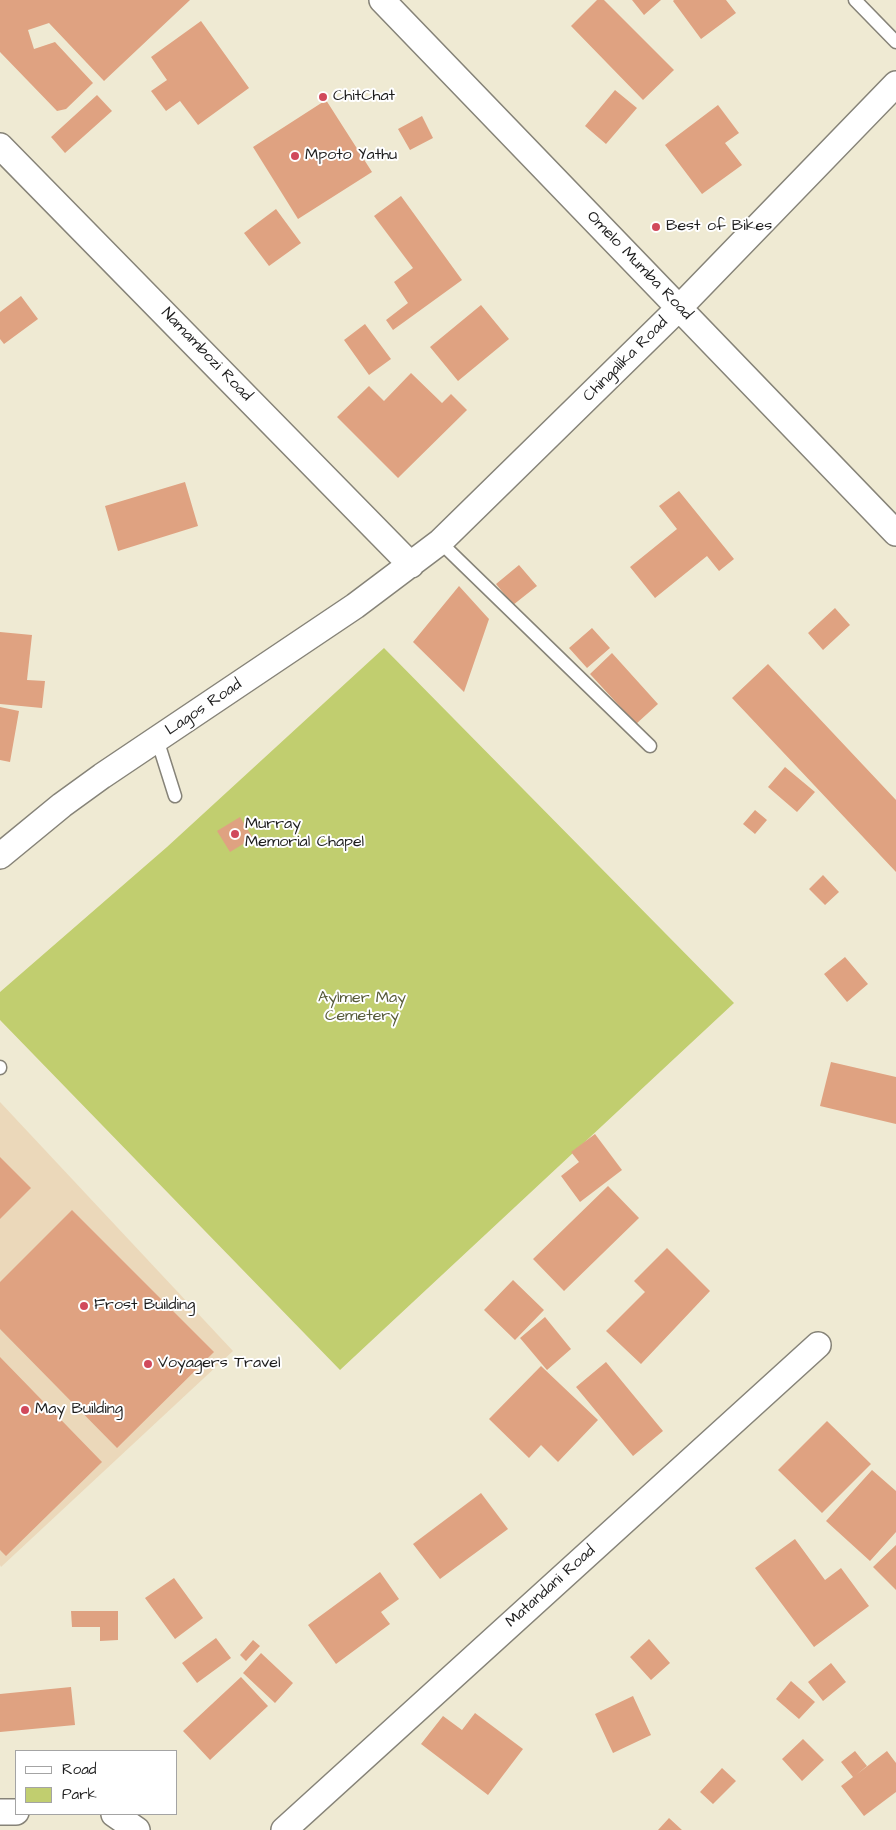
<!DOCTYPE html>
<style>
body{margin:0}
#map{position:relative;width:896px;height:1830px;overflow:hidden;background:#efead3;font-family:"Architects Daughter",sans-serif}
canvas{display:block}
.legend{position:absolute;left:15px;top:1750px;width:162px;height:65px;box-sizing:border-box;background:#fff;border:1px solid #a4a4a4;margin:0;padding:6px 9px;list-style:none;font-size:15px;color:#1c1c1c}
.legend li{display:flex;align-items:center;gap:10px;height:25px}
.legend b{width:25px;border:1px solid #a4a4a4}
</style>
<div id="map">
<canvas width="896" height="1830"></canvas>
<ul class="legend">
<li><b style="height:6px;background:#fff"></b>Road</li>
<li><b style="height:14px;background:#c1ce6f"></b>Park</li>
</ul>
</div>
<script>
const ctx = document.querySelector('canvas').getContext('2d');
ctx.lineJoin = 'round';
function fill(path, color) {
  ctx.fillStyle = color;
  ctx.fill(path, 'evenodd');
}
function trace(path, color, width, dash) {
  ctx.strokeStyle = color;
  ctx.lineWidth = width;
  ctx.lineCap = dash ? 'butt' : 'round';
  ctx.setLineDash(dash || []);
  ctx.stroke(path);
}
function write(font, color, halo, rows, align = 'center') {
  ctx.font = font + ' "Architects Daughter",sans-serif';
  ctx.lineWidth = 4;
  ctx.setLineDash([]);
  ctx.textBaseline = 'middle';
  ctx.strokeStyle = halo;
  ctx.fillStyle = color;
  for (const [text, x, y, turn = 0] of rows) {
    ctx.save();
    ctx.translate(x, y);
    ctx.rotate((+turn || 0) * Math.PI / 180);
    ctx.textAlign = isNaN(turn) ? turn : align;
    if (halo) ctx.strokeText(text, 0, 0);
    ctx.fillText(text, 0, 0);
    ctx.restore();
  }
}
fill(new Path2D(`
 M0,1102L233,1351L1,1567L0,1565Z`), '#ebd8ba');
fill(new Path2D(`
 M384,648L734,1003L340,1370L0,1020V992L167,847Z`), '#c1ce6f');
fill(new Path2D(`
 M0,0H190L104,81L49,23L28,30L34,49L55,42L93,83L66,109L57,111L0,52Z
 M597,0H604L674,70L643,100L571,26Z
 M632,0H661L644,15Z
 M674,0H726L736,13L701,39L673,1Z
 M201,21L249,88L198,125L180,101L166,111L151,91L167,80L151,57Z
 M615,90L637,108L606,144L585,126Z
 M97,95L112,111L65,153L51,137Z
 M326,100L372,172L298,219L253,147Z
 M718,105L739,133L725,143L742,165L702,194L665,145Z
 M422,116L433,138L410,150L398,129Z
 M401,196L462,280L393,330L386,320L408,303L394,282L413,268L374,216Z
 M276,209L301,243L269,266L244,233Z
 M21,296L38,319L4,344L0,339V312Z
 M481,305L509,339L458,381L430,347Z
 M365,324L391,359L369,375L344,340Z
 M411,373L442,403L451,394L467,410L398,478L337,417L369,386L384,401Z
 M185,482L198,526L118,551L105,506Z
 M679,491L734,559L719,571L707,556L655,598L630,567L677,529L659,506Z
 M519,565L537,586L513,605L496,584Z
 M459,586L489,619L464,692L413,642Z
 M835,608L850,625L823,650L808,633Z
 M592,628L610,648L587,668L569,648Z
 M0,632L32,635L27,680L45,681L42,708L0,704Z
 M612,653L658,704L636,724L590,674Z
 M768,664L896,800V872L732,698Z
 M0,707L19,711L10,762L0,760Z
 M785,767L815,792L797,812L768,787Z
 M755,810L767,820L755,834L743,824Z
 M240,817L253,838L230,852L217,831Z
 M823,875L839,892L825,905L809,889Z
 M845,957L868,984L847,1002L824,974Z
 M831,1062L896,1077V1124L820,1106Z
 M595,1134L622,1170L580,1202L561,1176L579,1162L571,1152Z
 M0,1157L31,1188L0,1219Z
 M608,1186L639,1218L564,1291L533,1259Z
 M72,1210L214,1352L117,1448L0,1329V1282Z
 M667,1248L710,1291L641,1364L606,1331L645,1292L634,1281Z
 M513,1280L544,1310L515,1340L484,1310Z
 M545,1317L571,1349L547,1370L520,1338Z
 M0,1357L102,1462L6,1556L0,1550Z
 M606,1362L663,1431L633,1456L576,1387Z
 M541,1366L598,1420L558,1462L541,1445L529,1458L489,1419Z
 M827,1421L871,1464L822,1513L778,1470Z
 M872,1470L896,1491V1532L870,1561L826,1521Z
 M481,1493L508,1529L440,1579L413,1544Z
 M795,1539L825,1580L841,1568L869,1606L814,1647L755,1568Z
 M896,1545V1590L873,1567Z
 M380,1572L399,1599L381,1612L390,1624L336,1664L308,1625Z
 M174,1578L203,1618L175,1639L145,1598Z
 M71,1611H118V1640L100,1641V1627H72Z
 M216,1638L231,1658L197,1683L182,1663Z
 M649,1639L670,1663L651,1680L630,1657Z
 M253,1640L260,1646L246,1661L240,1655Z
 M261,1653L293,1683L275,1703L243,1673Z
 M831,1663L846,1682L823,1701L808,1682Z
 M241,1677L268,1706L210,1760L183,1731Z
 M791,1681L815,1702L799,1719L776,1699Z
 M71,1687L75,1725L0,1732V1694Z
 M633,1696L651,1735L613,1753L595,1714Z
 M475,1713L523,1749L488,1795L421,1744L443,1716L462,1730Z
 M803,1739L824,1760L802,1781L782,1759Z
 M855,1751L867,1766L856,1775L887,1751L896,1763V1792L864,1816L841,1786L853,1777L841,1762Z
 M722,1768L736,1781L713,1804L700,1792Z
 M669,1818L682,1830H658Z`), '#dfa281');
const lane = new Path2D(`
 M855,0L896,42
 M440,542L650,746
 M157,739L175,796
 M0,1068V1067`);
const street = new Path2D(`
 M382,0L896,533
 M0,146L411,565
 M0,856L62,805L102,776L355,606L440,542L679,308L896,84
 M0,1812H16
 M114,1814L137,1830
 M284,1830L818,1345`);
trace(lane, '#868378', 15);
trace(street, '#868378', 28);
trace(lane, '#fff', 12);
trace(street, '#fff', 25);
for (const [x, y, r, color] of [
 [323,97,5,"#d1495b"],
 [295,156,5,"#d1495b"],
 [656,227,5,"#d1495b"],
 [235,834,5,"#d1495b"],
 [84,1306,5,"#d1495b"],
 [148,1364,5,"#d1495b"],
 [25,1410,5,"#d1495b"]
]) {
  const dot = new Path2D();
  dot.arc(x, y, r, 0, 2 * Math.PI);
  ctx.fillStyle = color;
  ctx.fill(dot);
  trace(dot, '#fff', 2);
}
write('16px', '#1c1c1c', '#fff', [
 ["ChitChat",333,97],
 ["Mpoto Yathu",305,156],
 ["Best of Bikes",666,227],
 ["Murray",245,825],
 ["Memorial Chapel",245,843],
 ["Frost Building",94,1306],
 ["Voyagers Travel",158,1364],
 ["May Building",35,1410]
], 'left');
write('16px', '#1c1c1c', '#fff', [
 ["Omelo Mumba Road",639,266,46],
 ["Namambozi Road",206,355,46],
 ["Chingalika Road",626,360,-45],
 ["Lagos Road",204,708,-34],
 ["Matandani Road",551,1587,-42]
]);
write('16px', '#565a39', '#fff', [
 ["Aylmer May",362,999],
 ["Cemetery",362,1017]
]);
</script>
